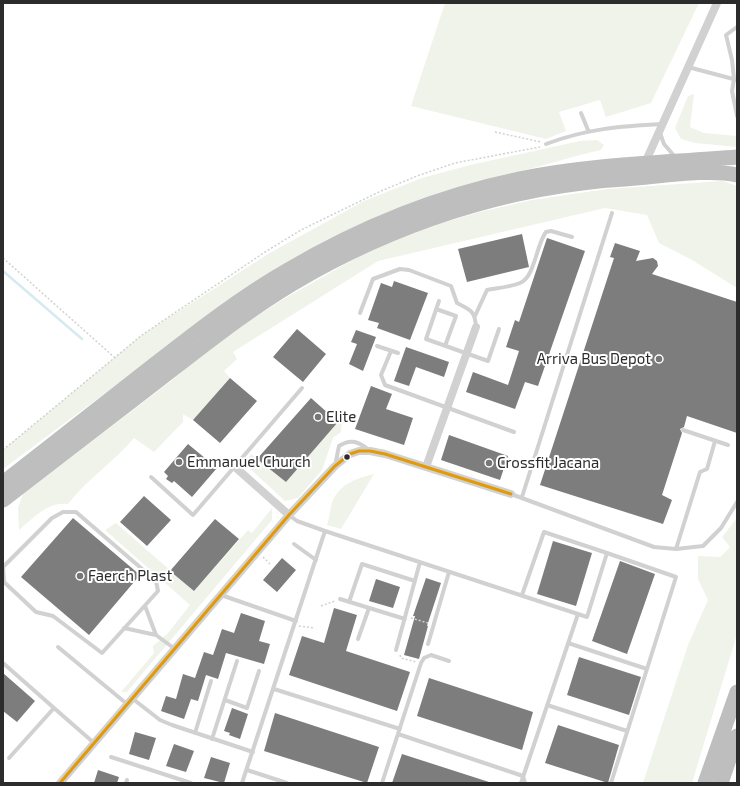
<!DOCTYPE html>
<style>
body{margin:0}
#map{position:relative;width:740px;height:786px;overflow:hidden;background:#fff;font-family:"Exo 2",sans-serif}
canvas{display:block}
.frame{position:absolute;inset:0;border:4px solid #2c2c2c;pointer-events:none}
</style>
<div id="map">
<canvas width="740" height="786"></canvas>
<div class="frame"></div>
</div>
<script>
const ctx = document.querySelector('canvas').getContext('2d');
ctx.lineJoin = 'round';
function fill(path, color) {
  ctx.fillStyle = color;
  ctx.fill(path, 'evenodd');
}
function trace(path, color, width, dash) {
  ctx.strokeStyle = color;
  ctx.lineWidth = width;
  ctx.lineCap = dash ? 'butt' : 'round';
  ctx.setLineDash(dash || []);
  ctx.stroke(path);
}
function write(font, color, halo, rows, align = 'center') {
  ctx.font = font + ' "Exo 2",sans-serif';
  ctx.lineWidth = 4;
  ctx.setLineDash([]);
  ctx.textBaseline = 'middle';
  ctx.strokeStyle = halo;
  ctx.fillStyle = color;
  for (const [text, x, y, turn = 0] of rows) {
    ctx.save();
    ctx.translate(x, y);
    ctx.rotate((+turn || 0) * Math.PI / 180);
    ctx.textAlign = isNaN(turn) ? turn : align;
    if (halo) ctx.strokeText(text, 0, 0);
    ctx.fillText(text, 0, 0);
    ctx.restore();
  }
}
fill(new Path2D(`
 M445,3H699L651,103L606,117L600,100L559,112L566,131L546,139L411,106Z
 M694,94L690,127L704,133L737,136V147L695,143L681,139L675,128L688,96Z
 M597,140L604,145L601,150C569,157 539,167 507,175L214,312L3,469V450L142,335L268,254L364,201L422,178L470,165L580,141Z
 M723,181L737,186V288L692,260L659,243L647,215L605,208L378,261L233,352L237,359L224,371L230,378L193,420L183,414V422L154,452L134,438C114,462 87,479 68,504C47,502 35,517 19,530L18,508L23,494L175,378L221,339L282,300L372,249L432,226L480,212L532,200L607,189Z
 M338,422L342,423L341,432L333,438L322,470L298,498L285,501L247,466L246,461L251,454L286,482Z
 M374,474L341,529L327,525C330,517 330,507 333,500C341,483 358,478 374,474Z
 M272,508V520L127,692H121L154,653L153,646L168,633L190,605L105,530L116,523L194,591L248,530L252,533Z
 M737,518V634L692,783H643L688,645L708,600L698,579V556L720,557L730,547L722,537Z`), '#f0f3ea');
trace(new Path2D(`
 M3,271L82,339`), '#d5eaf1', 2.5);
fill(new Path2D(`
 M522,234L529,267L467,282L458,249Z
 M547,238L585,251L538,386L525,382L515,409L466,392L473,372L508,385L519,351L506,347L515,320L519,322Z
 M615,243L640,251L636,261L653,258L657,261L658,266L652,274L737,302V433L687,416L684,427L680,429L682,433L662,495L672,500L663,524L540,485L614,258L610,257Z
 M394,281L428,293L410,340L377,328L379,323L368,320L381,283L392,287Z
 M297,329L326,354L303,382L273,357Z
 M356,330L376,337L363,371L349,364L357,344L351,342Z
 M406,347L449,362L444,377L416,367L409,386L394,381Z
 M230,378L257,401L220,443L193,420Z
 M371,386L392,394L386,409L413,418L404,445L355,429Z
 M311,398L338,422L286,482L257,459Z
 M449,435L508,456L500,480L441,460Z
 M188,444L217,468L192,497L174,481L172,483L166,479L168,476L164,472Z
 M144,496L171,520L147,546L120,522Z
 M73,518L140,575L89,635L21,577Z
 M215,519L239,539L194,591L170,571Z
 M553,541L592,553L576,606L537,594Z
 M282,558L296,570L277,592L263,580Z
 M620,561L655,574L627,654L592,641Z
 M426,578L441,583L427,626H428L419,659L404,655L415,616H413Z
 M376,579L400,587L393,608L369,601Z
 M334,608L357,615L346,651L410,672L397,711L289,675L302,636L324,643Z
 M241,613L265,621L259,641L270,644L264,664L226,653L218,679L206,675L198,701L191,699L184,719L161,711L166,696L176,699L183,674L195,678L204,652L213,655L222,629L234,633Z
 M579,657L641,677L629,715L567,695Z
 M3,673L35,701L17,722L3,711Z
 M429,678L533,712L522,750L417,716Z
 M232,708L248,714L240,739L229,735L230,733L224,731Z
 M275,713L379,747L367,783L264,751Z
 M558,725L619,745L608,783L545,763Z
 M135,732L156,738L149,760L129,754Z
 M174,744L194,751L186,772L166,766Z
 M402,754L489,782V783H392Z
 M211,757L230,763L224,783L204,778Z
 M98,770L119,777L117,783H94Z`), '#7d7d7d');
trace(new Path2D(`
 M495,132L541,142
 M3,258L114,357
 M3,450L142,335L265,252L301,230L381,191L417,176L455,163L540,147
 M263,557L270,564
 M321,606L335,601
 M411,618L428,623
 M299,626L315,628
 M400,655L401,658L416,662`), '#d1d1d1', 1.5, [2, 2]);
trace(new Path2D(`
 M688,67L737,80
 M581,113L588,130
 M737,116L732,91L734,79L732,60L726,35L737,27
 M660,133L664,144L675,157
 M546,144C586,129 620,126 663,124
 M439,301L426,339L488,361L499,329
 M436,309L456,316L445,346
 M360,313L373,279L400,269L409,270L451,286L457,303C471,310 475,311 476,327
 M475,316L487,290C498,288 510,287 520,283C535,277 536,245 546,232L551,231L572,237
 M377,346L398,353
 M391,351L381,375L385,385L514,432
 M683,430L728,445
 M335,466L339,446C351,438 359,442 369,450
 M151,477L193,515L302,388
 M511,494L654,547L676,549L703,546L721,528L737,502
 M522,497L612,213
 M63,512H76L156,581L158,591L102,653L53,616L36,612L4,582L3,567L52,518Z
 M289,515L297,521L325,531
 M294,544L316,560
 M676,549L700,472L707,469L715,441
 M221,595L296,621
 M522,595L544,532L607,553
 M340,599L405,619
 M349,602L362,564L415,581
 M145,606L156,635L175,649
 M124,628L156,635
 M358,639L369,608
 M568,643L647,669
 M428,644L449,572
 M58,647L127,704
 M396,650L420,562
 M3,663L54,708
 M274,689L400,729
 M133,699L160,720L172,725L253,752
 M225,700L247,708L259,671
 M547,705L627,731
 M195,733L211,681
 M398,734L523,776L525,783
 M212,739L237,661
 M111,757L191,783
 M9,758L54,708L94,743
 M247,770L287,783
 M126,783L127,780
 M242,783L325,531L587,617L607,553L676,577L611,783
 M382,783L421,663L424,658L431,655L449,661
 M521,783L578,614`), '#d1d1d1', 4);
trace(new Path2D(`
 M648,164L645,163L717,3
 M235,467L289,515
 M426,467L476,327
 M60,783L289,515L335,466L350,454L359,451H370L385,454L511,494`), '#d1d1d1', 8);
trace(new Path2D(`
 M3,483C52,445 101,406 150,368C195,333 239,298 288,270C359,228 438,196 519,179C591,164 664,163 737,157
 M3,500C57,459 110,417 164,376C206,344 247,311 292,284C393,224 508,186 625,179C657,177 708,168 737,175
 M705,783L737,692
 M721,783L737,736`), '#bebebe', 15);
trace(new Path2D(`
 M60,783L289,515L335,466L350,454L359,451H370L385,454L511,494`), '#e39a04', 3);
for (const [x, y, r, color] of [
 [659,359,4,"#767676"],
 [318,417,4,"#767676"],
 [347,457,3.5,"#2c2c2c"],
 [179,462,4,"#767676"],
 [489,463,4,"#767676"],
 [80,576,4,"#767676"]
]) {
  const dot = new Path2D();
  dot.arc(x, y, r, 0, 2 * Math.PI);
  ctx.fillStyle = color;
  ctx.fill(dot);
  trace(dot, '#fff', 1.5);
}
write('15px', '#2c2c2c', '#fff', [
 ["Arriva Bus Depot",651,359,"right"],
 ["Elite",326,417],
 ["Emmanuel Church",187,462],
 ["Crossfit Jacana",497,463],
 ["Faerch Plast",88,576]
], 'left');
</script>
